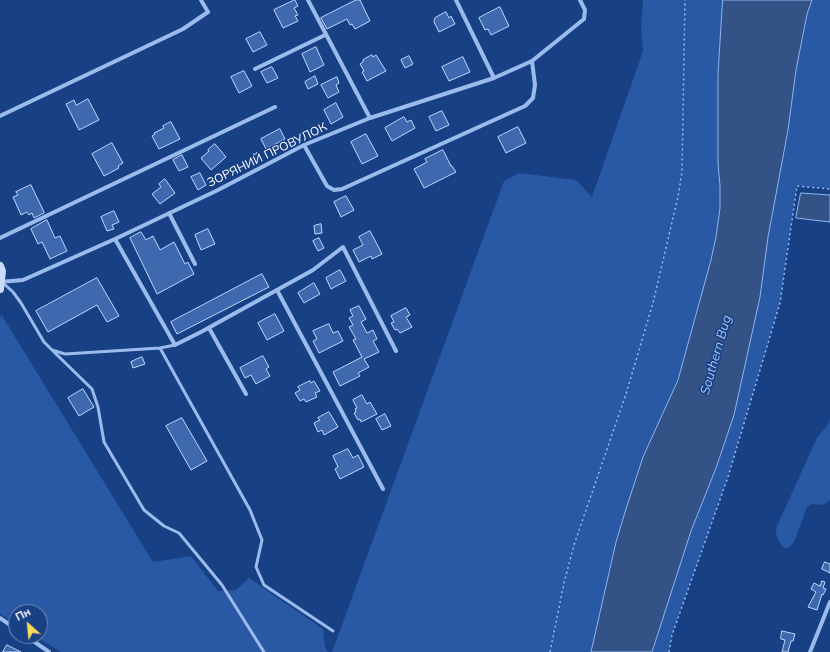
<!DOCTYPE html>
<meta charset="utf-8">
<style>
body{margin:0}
#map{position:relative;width:830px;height:652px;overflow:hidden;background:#174085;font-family:Mulish,sans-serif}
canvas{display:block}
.north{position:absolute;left:8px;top:604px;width:40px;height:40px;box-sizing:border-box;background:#174085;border:1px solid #748cb6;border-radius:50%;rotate:333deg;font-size:11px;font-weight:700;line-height:16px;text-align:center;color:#fff}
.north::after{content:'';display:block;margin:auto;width:14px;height:18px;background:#ffda58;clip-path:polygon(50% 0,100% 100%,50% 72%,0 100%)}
</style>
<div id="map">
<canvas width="830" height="652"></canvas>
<div class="north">Пн</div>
</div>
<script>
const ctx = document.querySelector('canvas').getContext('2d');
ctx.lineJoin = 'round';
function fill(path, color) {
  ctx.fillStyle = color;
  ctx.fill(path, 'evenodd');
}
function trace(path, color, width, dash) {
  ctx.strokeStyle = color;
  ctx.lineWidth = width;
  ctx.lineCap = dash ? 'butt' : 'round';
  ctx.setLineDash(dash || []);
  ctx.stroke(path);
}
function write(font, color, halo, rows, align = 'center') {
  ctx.font = font + ' Mulish,sans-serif';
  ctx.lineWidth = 3;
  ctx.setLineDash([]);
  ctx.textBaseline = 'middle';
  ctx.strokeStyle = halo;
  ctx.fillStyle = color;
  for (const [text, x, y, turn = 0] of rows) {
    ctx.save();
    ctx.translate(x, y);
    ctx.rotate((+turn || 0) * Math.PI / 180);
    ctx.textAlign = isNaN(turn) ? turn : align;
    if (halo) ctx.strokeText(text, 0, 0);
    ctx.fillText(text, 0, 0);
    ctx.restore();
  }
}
fill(new Path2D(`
 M643,0H723L718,74V163L720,186V208L716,237L711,260L678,380L643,457L616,542L591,652H332L504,181L519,173L576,180L592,197L643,51L641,25Z
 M812,0H830V189L797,186L780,303L728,477L672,635L669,652H652L691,531L716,468L734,415L760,297L768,237L788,130L796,70L807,14Z
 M1,314L153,562L191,556L218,591L236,590L249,578L323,629L325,647L328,652H61L35,636H40V612H16V624L0,614V319Z
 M830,419V500C824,506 819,505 812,504L807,507L794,542L788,548H784C778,540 774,536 777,526L817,438L827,426Z`), '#2958a4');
const water = new Path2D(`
 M723,0H812L807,14L796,70L788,130L768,237L760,297L734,415L716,468L691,531L652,652H591L616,542L626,509L643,457L678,380L711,260L716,237L720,208V186L718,163V74Z
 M801,193L830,195V222L796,218Z`);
fill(water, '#335285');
trace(water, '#8eb5f0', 1);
const building = new Path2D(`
 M295,0L298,6L294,8L298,15L295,16L298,21L283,28L274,10Z
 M356,0H360L370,21L355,29L352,24L350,25L347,19L327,29L321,18Z
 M500,7L509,26L491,35L488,29L485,30L479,18Z
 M446,12L449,18L451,16L455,24L439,32L434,22L435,18Z
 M260,32L267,45L253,52L246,39Z
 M316,47L324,65L310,72L302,54Z
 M372,55L373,57L376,55L386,71L367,81L362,72L364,71L360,64L363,62V60Z
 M409,56L413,64L405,68L401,60Z
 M463,57L470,72L449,81L442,67Z
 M272,67L278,78L267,83L261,72Z
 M244,71L252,86L239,93L231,77Z
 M315,76L318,84L308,89L305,82Z
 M337,77L339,83L336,85L339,92L328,98L321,85Z
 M88,99L99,120L79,130L66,104L74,100L76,105Z
 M336,103L343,117L331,124L324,110Z
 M442,111L449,125L436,131L429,117Z
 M404,117L407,122L411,120L415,128L392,141L385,128Z
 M171,122L180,139L159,149L152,136L155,134L154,133L164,128L163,126Z
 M518,127L526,143L506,153L498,137Z
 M280,129L285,139L266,149L261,139Z
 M366,134L378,156L362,164L351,142Z
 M112,143L123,163L118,166L119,168L104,176L92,154Z
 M215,144L226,157L211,170L201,158L209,151L208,150Z
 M443,150L451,166H452L456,172L424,188L414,169L427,162L425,159Z
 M182,155L188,167L179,171L173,160Z
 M200,173L206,185L198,190L191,177Z
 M165,179L175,193L160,204L152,194L161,187L159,184Z
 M31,185L44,212V213L34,218L32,213L29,215L27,212L21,215L13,197L18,195L16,192Z
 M346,196L354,210L341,217L334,202Z
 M114,211L119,222L112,225L114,229L107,231L101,217Z
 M47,220L55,238L60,236L67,251L50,259L42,242L38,244L31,229Z
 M321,224L322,233L315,234L314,226Z
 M208,229L215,244L201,250L195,235Z
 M370,231L382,254L372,259L371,256L359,262L353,250L363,245L359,237Z
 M141,232L146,240L153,236L160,250L174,242L185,264L188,262L194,274L157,294L130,238Z
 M319,238L324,248L318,251L313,241Z
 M340,270L346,281L331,289L326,278Z
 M262,274L269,287L177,334L171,322Z
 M97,278L119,316L107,322L97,305L48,332L36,311Z
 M314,283L320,294L304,303L298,293Z
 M359,306L366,319L361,322L367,333L373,330L377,339L373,341L379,352L364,359L369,367L358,373L360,376L340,386L333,372L362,357L353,340L356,339L349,327L353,325L349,318L353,316L350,310Z
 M406,308L410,315L406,317L412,327L400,333L397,329L395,330L391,323L394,322L391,316Z
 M275,314L284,331L267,340L258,323Z
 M329,324L333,333L338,331L343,341L319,353L313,341L317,339L313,331Z
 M263,356L269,367L266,369L270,376L256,384L251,375L245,378L240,368Z
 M142,357L145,364L133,368L131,362Z
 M310,381L311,383L314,381L320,391L315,393L317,397L306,402L304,399L300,401L295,393L300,390L298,387Z
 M83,389L94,407L79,416L68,398Z
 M362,395L367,404L370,402L377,414L361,422L360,419L358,420L354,413L356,412L355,409L357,408L353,400Z
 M329,412L338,427L324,435L322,430L318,432L314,423L320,420L318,418Z
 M385,414L391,426L382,430L376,419Z
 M182,418L207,461L191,470L166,426Z
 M348,449L353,458L358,455L364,467L340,479L335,469L338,467L333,456Z
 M825,562L830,564V573L822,569Z
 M822,581L825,582L823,588L826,589L823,595L822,594L817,610L808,607L816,592L811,589L814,583L820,586Z
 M782,631L795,634L793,641H791L788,652H782L785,640L781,639Z
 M7,645L21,652H3Z`);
fill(building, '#3f69af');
trace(building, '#c1d7fa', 1);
trace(new Path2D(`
 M550,652L564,583L574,545L626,394L653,303L678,197L682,172L685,0
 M669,652L672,635L728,477L780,303L797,186L830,189`), '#9cbbed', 1.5, [2, 3]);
trace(new Path2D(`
 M2,282L13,292L21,303L44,342L52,350L65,354L160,348L175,345
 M160,348L250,510L262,540L256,567L264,585L333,631
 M52,350L92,389L98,407L104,442L144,510L164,526L179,533L222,585L264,652`), '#9cbbed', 3);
trace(new Path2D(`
 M308,0L370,118
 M456,0L494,78
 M255,69L325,35
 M0,116L183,29L208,12L201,0
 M304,145L327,186L334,190L342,189L525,106L533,98L535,85L532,61
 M169,213L195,264
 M0,238L275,107
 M115,239L175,345L201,332L313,270L343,247L396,351
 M0,282L23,280L115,239L218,190L304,145L370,118L494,78L532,61L584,19L585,10L580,0
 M277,290L383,489
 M209,328L246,394
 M0,618L16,629
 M26,636L49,652
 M810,652L830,602`), '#9cbbed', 4);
trace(new Path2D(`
 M0,266L2,271L0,289`), '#c9dbf9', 8);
write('12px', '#fff', '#174085', [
 ["ЗОРЯНИЙ ПРОВУЛОК",267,155,-26]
]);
write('italic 13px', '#a7c6f5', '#174085', [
 ["Southern Bug",716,355,-74]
]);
</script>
